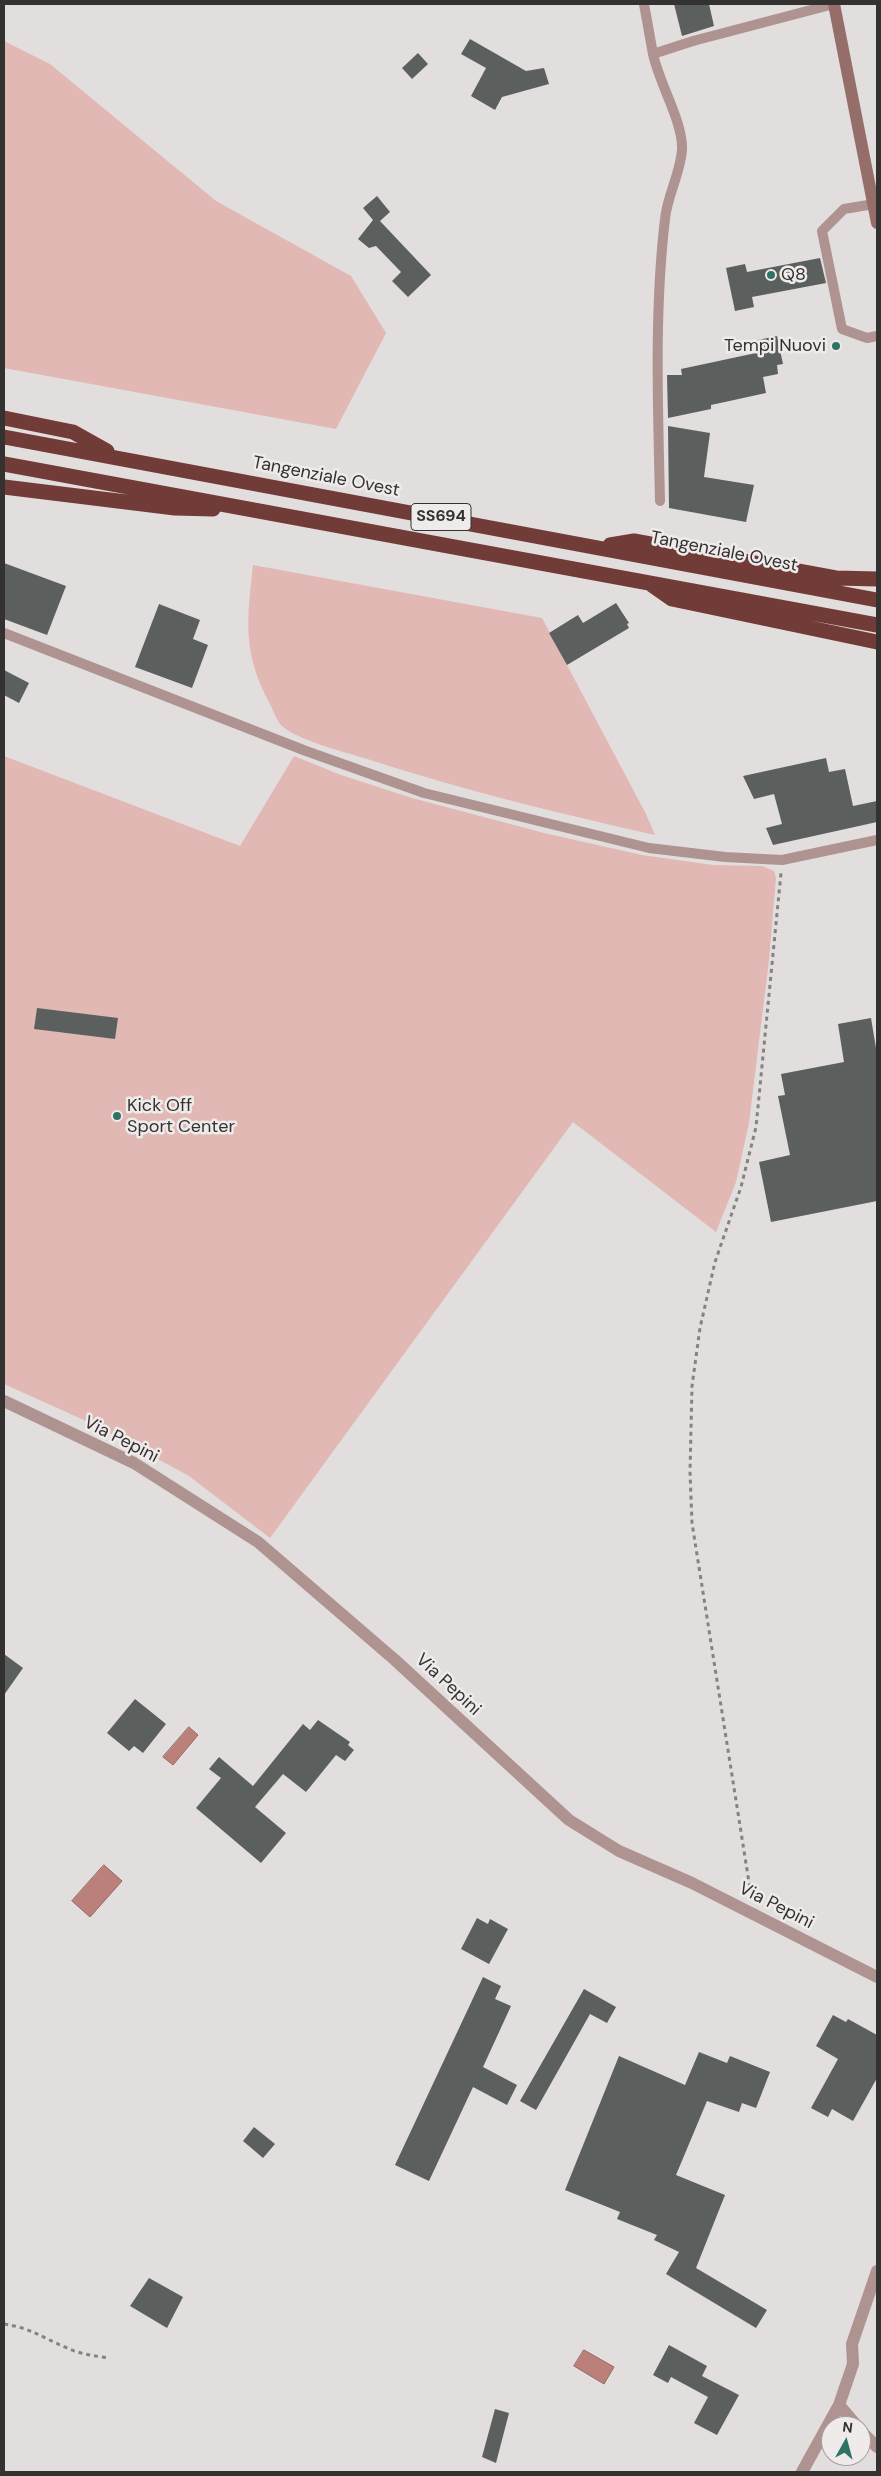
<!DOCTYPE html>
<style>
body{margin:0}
#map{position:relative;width:881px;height:2476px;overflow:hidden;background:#e2dedd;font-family:"DM Sans",sans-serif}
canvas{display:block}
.frame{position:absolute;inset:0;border:5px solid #333231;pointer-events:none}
.north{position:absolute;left:821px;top:2416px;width:50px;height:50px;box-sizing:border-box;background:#efebeb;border:1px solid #a4a1a1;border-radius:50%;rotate:7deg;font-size:14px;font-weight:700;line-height:20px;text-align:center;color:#333231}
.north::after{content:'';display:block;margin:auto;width:18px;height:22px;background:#2f7365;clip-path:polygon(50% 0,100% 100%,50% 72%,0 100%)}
</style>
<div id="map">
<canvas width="881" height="2476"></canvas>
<div class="frame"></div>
<div class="north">N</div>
</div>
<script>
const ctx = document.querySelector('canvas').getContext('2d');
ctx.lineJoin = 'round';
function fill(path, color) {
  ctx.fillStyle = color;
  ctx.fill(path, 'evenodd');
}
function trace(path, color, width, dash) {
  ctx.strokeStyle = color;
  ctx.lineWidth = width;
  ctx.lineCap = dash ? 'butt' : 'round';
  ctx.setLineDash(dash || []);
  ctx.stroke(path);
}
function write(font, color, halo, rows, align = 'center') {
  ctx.font = font + ' "DM Sans",sans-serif';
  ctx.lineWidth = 5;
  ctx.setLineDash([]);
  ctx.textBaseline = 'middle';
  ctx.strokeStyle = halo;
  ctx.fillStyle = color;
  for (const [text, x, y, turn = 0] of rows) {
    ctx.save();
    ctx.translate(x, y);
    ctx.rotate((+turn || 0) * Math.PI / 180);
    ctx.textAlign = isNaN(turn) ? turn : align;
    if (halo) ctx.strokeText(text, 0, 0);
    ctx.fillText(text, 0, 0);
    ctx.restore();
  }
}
fill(new Path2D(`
 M4,41L50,64L216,201L351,276L386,333L336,429L4,368Z
 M253,565L542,618L646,814L655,835C557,813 459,789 364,758C341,751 301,741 283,727C277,722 273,710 270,704C242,653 247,619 253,565Z
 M4,756L240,846L294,756L341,775L412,798L544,833L642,855L713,865L762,866L774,871L776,878L769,960L749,1123L736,1182L716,1232L573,1122L270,1538L189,1476L95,1425L4,1384Z`), '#e1b8b3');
const water = new Path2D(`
 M189,1727L198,1735L173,1765L163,1757Z
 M104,1865L122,1881L90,1917L72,1901Z
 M584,2350L614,2367L604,2384L574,2366Z`);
fill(water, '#bb807a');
trace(water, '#926964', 1);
fill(new Path2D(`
 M674,4H709L714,26L682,36Z
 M470,39L526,71L544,68L549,84L502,97L495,110L471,96L486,68L461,54Z
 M418,53L428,64L412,79L402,68Z
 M377,196L390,212L380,221L431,275L408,297L392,281L401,272L376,246L369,248L358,239L373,220L363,208Z
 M820,258L826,283L752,297L754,307L735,311L726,268L745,264L747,272Z
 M777,336L783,364L777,365L778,374L763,377L766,393L711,405V409L668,418L667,375H682L681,369L756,353L753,341Z
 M668,426L710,433L704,477L754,485L746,522L669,508Z
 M4,563L66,586L47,635L4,619Z
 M616,603L629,623L627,624L629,628L567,665L549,633L578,615L583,623Z
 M159,604L200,620L193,639L208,645L192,688L135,667Z
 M4,670L29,683L19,703L4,695Z
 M826,758L829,772L845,769L853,806L877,801V822L773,845L766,828L782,824L774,794L754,799L743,776Z
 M37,1008L118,1018L115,1039L34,1029Z
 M871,1018L877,1054V1201L771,1222L759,1162L790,1155L778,1096L785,1095L781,1074L844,1062L838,1024Z
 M4,1654L23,1668L4,1695Z
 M135,1699L166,1724L143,1753L134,1746L129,1751L107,1733Z
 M318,1720L350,1742L348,1745L354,1750L345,1761L336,1755L306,1792L283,1774L255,1807L286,1833L261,1863L196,1808L221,1778L209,1769L219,1757L253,1786L303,1724L310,1730Z
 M477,1918L488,1924L490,1919L508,1929L489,1964L461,1949Z
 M483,1977L501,1986L495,1999L511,2006L483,2067L517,2085L507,2105L473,2087L429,2181L395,2165Z
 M584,1989L616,2007L607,2023L590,2014L536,2110L520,2101Z
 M833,2015L846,2022L848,2019L877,2035V2078L853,2121L832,2109L828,2117L811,2108L838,2059L816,2046Z
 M699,2052L727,2063L730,2056L770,2072L756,2108L742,2103L739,2112L707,2101L676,2175L725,2195L696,2268L767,2310L756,2328L666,2274L679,2252L654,2240L657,2235L617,2219L620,2212L565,2190L619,2056L685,2085Z
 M254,2127L275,2144L263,2158L243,2141Z
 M149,2278L183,2297L167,2328L130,2306Z
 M669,2345L707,2366L702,2376L739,2395L717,2435L694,2423L708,2397L671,2377L668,2383L653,2375Z
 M495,2409L509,2413L496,2463L482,2457Z`), '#5b5f5e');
trace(new Path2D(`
 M751,1895L692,1523L690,1472L692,1386L700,1328L715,1262L741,1187L756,1127L781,873
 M4,2324C31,2328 41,2337 65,2347C79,2354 94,2356 110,2358`), '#858382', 3, [4, 4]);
trace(new Path2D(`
 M644,4L653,54
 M874,204L844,209L822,231L842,329L867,338L877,336
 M660,501C658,407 654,312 665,219C667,196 681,172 682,149C683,122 659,83 653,54L693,41L834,4
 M4,633L306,751L424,793L649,848L725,857L782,860L877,840`), '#ae9390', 10);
trace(new Path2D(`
 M4,1401L134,1463L258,1542L395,1660L569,1820L619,1851L692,1883L877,1977
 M839,2405L857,2426
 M861,2431L877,2447
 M802,2472L839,2405L853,2364L852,2344L877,2271`), '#ae9390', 12);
trace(new Path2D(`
 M834,4L877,223`), '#956e6a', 12);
trace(new Path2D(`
 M4,418L73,432L107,451
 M4,437L877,600
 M4,464L877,625
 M4,487L175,508L213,509
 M610,545L634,541L836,578L877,579
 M652,585L672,599L877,642`), '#713c38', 15);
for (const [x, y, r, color] of [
 [771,275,5,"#2f7365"],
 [836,346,5,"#2f7365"],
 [117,1116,5,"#2f7365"]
]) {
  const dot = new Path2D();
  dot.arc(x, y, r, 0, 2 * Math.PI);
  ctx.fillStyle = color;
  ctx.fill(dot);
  trace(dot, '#efebeb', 2);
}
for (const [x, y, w] of [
 [441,517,60]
]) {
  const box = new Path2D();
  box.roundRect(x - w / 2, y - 13.5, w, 27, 4);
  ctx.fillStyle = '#efebeb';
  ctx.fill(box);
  trace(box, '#333231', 1);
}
write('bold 16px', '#333231', null, [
 ["SS694",441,517]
]);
write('18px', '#333231', '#efebeb', [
 ["Q8",781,275],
 ["Tempi Nuovi",826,346,"right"],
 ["Kick Off",127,1106],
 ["Sport Center",127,1127]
], 'left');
write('18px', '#333231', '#efebeb', [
 ["Tangenziale Ovest",326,477,11],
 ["Tangenziale Ovest",724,552,11],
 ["Via Pepini",121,1440,27],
 ["Via Pepini",448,1685,43],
 ["Via Pepini",776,1906,27]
]);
</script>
